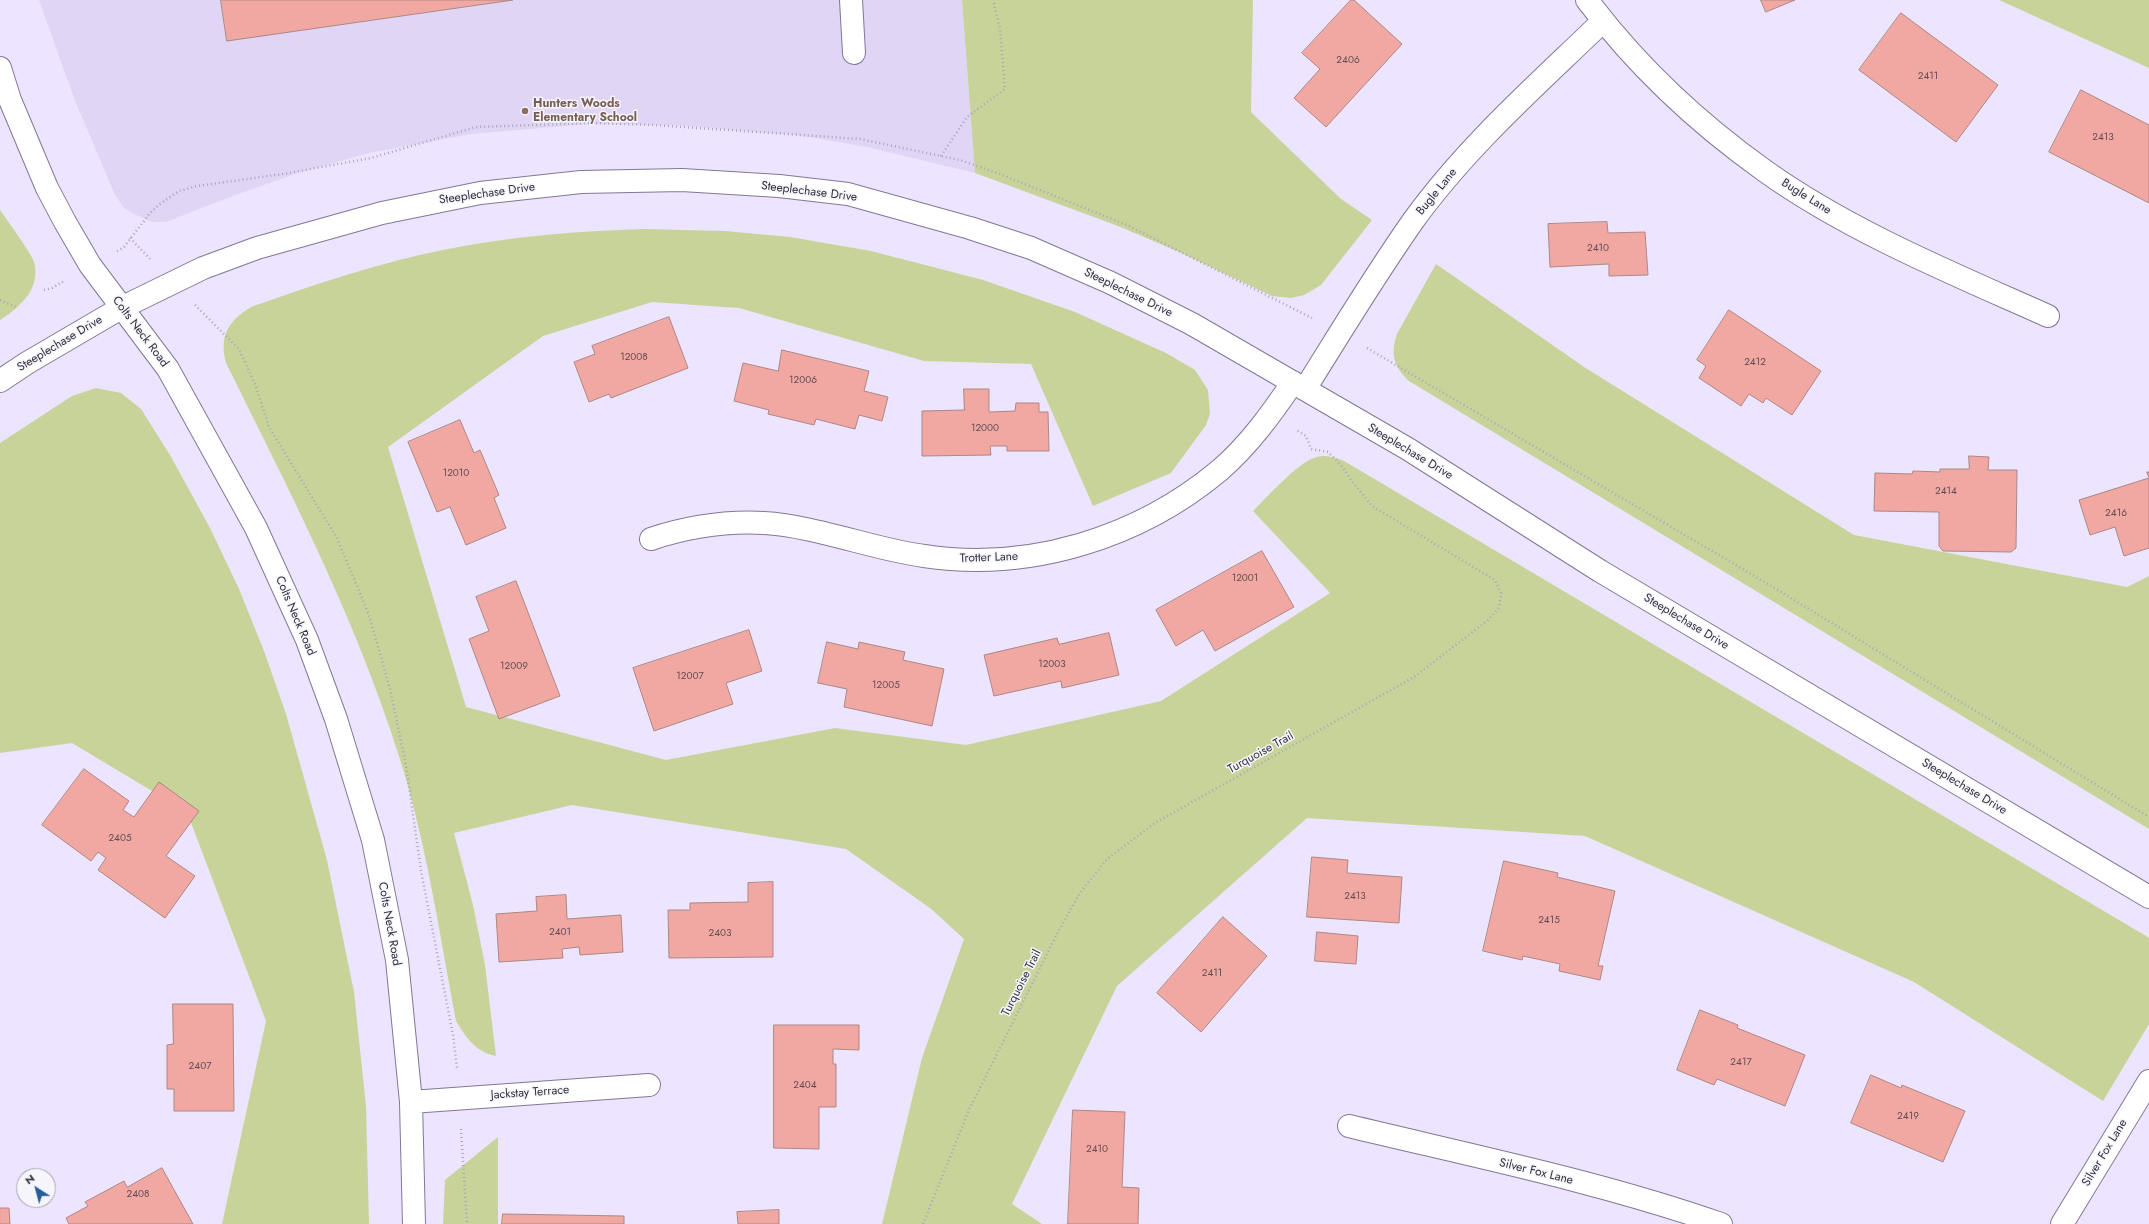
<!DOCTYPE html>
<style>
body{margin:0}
#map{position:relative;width:2149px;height:1224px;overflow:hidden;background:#ede4ff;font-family:Jost,sans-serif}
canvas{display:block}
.north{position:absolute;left:16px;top:1168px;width:40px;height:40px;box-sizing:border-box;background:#f7f5fc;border:1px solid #a8a5ae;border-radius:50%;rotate:324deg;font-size:11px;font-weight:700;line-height:16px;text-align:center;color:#322e3a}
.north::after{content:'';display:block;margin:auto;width:14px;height:18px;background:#275e97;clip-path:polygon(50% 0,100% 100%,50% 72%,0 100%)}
</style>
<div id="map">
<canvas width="2149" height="1224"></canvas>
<div class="north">N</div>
</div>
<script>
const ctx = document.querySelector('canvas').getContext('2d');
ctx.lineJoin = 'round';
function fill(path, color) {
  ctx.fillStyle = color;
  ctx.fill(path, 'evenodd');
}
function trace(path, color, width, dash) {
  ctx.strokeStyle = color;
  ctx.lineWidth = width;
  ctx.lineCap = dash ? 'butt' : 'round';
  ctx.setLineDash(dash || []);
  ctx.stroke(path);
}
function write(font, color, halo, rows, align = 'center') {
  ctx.font = font + ' Jost,sans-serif';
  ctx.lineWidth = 3;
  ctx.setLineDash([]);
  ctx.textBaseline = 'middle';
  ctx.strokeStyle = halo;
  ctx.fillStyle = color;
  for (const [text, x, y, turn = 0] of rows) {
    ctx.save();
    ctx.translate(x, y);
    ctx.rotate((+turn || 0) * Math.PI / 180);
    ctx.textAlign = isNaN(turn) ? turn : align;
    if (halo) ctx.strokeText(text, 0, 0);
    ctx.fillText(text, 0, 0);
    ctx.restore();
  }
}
fill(new Path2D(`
 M39,0H962L975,173L867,147L797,135L675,125L588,124L471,134L369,153L295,174L230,197L166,222H152L132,213L124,208L115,195L74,98Z`), '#e0d5f5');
fill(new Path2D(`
 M962,0H1253L1251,112L1341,199L1372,220L1321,285L1304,295L1291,298L1272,296L1177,251L1118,226L975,173Z
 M1999,0H2149V68Z
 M0,210C6,219 32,254 34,262C41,289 20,307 0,320Z
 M643,229L725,231L790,237L871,251L983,280L1075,312L1166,353L1195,370L1208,390L1210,414L1206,425L1171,473L1093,506L1031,364L924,361L739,308L652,302L543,336L388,447L466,707L666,760L835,728L966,745L1161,701L1330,593L1253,511C1266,498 1299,462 1314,458C1325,454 1333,457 1344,461L2146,936L2149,938V1024L2103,1101L1914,982L1585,836L1307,818L1117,986L1012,1204L1042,1224H882L922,1058L964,939L930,908L846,849L572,805L454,833L473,905L485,965L496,1056C475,1052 466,1037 456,1021C439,931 426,840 398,753C355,617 289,490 226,363C219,336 228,321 251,307C316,284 381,262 448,249C513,236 578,231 643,229Z
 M1436,264L1584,367L1854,535L2127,587L2149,576V829L1409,381C1394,367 1390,354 1397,334Z
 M96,388L121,393L141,409L170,455L210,528L239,589L264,651L286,714L327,860L354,992L366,1107L369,1224H222L266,1021L187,812L72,743L0,753V443L72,396Z
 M498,1137V1224H443L445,1180Z`), '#c7d399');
const building = new Path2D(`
 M221,0H513L227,41Z
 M1351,0H1354L1402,44L1326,127L1294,98L1320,69L1302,53Z
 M1761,0H1795L1766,12Z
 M1901,13L1998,85L1956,142L1859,70Z
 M2081,90L2149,125V203L2049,152Z
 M1607,222L1608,233L1645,232L1648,275L1609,276V264L1550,267L1548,224Z
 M1729,310L1821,371L1792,415L1766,398L1763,403L1749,394L1741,406L1699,378L1706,366L1697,360Z
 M669,317L688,368L611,398L609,394L589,402L574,362L595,354L592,346Z
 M782,350L869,371L864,391L888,397L882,421L859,415L855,429L816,419L814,425L768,414L769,410L734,401L743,363L778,371Z
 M964,389H989V412L1015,411L1016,403H1039V412H1048L1049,451H1007V446H990L991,455L922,456V411L964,410Z
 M460,420L474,453L480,450L499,495L494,498L506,528L466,545L450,507L437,512L408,442Z
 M1969,456L1989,457L1988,470H2017L2016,548L2011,552L1943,551L1939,546V512L1874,511L1875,473L1912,474L1913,471L1940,472V469H1969Z
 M2147,472H2149V548L2124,556L2115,527L2090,535L2079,500L2149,478Z
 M1262,551L1294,607L1215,651L1203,630L1176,646L1156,610Z
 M516,581L560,696L499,719L469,639L489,631L476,597Z
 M749,630L762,671L726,683L733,704L654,731L633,668Z
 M1109,633L1119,675L1062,688L1061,681L994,696L984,655L1057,638L1059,644Z
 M827,642L858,649L859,642L905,652L903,660L944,669L932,726L844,707L847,689L818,683Z
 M84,769L129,801L123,810L134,817L159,782L199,811L166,856L195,876L165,918L98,870L106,858L98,852L91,861L42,825Z
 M1312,857L1348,860L1347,873L1402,877L1399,923L1307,917Z
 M1504,861L1558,873L1557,877L1615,891L1598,966H1603L1600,980L1559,971L1560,964L1523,956L1522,960L1483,951Z
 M773,882V957L669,958L668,910H690V903L748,902V883Z
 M566,895L567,919L621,915L623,952L580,955L579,947L562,949L563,958L499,962L496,914L537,911L536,897Z
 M1223,917L1267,956L1201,1032L1157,993Z
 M1317,932L1358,936L1356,964L1315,961Z
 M173,1004H233L234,1111H174V1089H167V1045L173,1044Z
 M1700,1010L1738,1025L1737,1028L1805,1055L1785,1106L1717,1079L1714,1085L1677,1070Z
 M774,1025H859V1050L833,1049V1064H836V1107H819V1149L774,1148Z
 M1871,1075L1901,1088L1902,1085L1965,1111L1943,1162L1851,1123Z
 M1073,1110L1125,1112L1122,1187L1139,1188L1138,1224H1068Z
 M162,1168L193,1224H69L66,1218L88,1206L85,1202L124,1181L127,1187Z
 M0,1208H9L10,1224H0Z
 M779,1210V1224H738L737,1212Z
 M503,1214L624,1216V1224H502Z`);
fill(building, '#f1a8a2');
trace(building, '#ac8783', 1);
const minor = new Path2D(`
 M851,0L854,53
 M1587,0C1636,65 1699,124 1765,171C1849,231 1954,274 2048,316
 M0,68L10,100L47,188L65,222L90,265L168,369L256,528L307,640L336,719L373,840L397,960L411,1102L414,1224
 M0,381L27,363L121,308L203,268L257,248L382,213L480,193L581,182L682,180L779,186L848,194L970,228L1031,248L1111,283L1192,324L1408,449L1600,571L2149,897
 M1305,389C1340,333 1375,275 1413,221C1467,146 1537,85 1603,21
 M651,539C687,527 725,521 764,523C816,526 872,549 924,556C1029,572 1139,538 1220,470C1249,445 1272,413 1293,382
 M411,1102L649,1085
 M1349,1126C1473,1156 1601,1182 1721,1224
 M2062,1224L2149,1081`);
trace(minor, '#827895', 24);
trace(new Path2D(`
 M941,156L967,117L1005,89L1000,29L993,0
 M130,238L150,259
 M117,251L124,247L150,213L160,204L179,191L197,186L283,174L371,158L476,127L593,123L654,125L860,139L960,160L997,173L1127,225L1312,318
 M44,290L52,288L64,281
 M0,300L18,308
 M195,305L239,349L255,384L269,427L337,538L369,615L390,689L406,765L421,871L453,1035L457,1068
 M1367,348L1763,581L2149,817
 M461,1129L467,1224
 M923,1224L969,1110L1059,930L1080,893L1107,859L1155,823L1414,677L1487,621L1499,608L1501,593L1495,580L1372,506L1351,480L1340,464L1328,452L1311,449L1306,436L1296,430`), '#aba4ba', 2.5, [1, 3]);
trace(minor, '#fff', 22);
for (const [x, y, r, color] of [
 [525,111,4,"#8d6e63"]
]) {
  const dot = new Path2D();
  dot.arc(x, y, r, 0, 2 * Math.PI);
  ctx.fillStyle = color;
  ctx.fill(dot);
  trace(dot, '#f7f5fc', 1.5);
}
write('10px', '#624c54', null, [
 ["2406",1348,61],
 ["2411",1928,77],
 ["2413",2103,138],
 ["2410",1598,249],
 ["12008",634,358],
 ["2412",1755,363],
 ["12006",803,381],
 ["12000",985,429],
 ["12010",456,474],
 ["2414",1946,492],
 ["2416",2116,514],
 ["12001",1245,579],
 ["12003",1052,665],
 ["12009",514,667],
 ["12007",690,677],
 ["12005",886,686],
 ["2405",120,839],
 ["2413",1355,897],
 ["2415",1549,921],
 ["2401",560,933],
 ["2403",720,934],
 ["2411",1212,974],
 ["2417",1741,1063],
 ["2407",200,1067],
 ["2404",805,1086],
 ["2419",1908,1117],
 ["2410",1097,1150],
 ["2408",138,1195]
]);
write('bold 12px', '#785e54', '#f7f5fc', [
 ["Hunters Woods",533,104],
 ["Elementary School",533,118]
], 'left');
write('12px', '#322e3a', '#f7f5fc', [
 ["Steeplechase Drive",809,192,7],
 ["Bugle Lane",1437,192,-51],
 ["Steeplechase Drive",487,194,-8],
 ["Bugle Lane",1806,197,32],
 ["Steeplechase Drive",1128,293,26],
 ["Colts Neck Road",140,332,53],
 ["Steeplechase Drive",60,344,-31],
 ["Steeplechase Drive",1410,452,31],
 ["Trotter Lane",989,558,-2],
 ["Colts Neck Road",295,616,67],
 ["Steeplechase Drive",1686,622,31],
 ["Turquoise Trail",1261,753,-29],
 ["Steeplechase Drive",1964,787,31],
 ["Colts Neck Road",389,924,80],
 ["Turquoise Trail",1022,983,-63],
 ["Jackstay Terrace",530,1093,-4],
 ["Silver Fox Lane",2105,1153,-59],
 ["Silver Fox Lane",1536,1172,14]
]);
</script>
